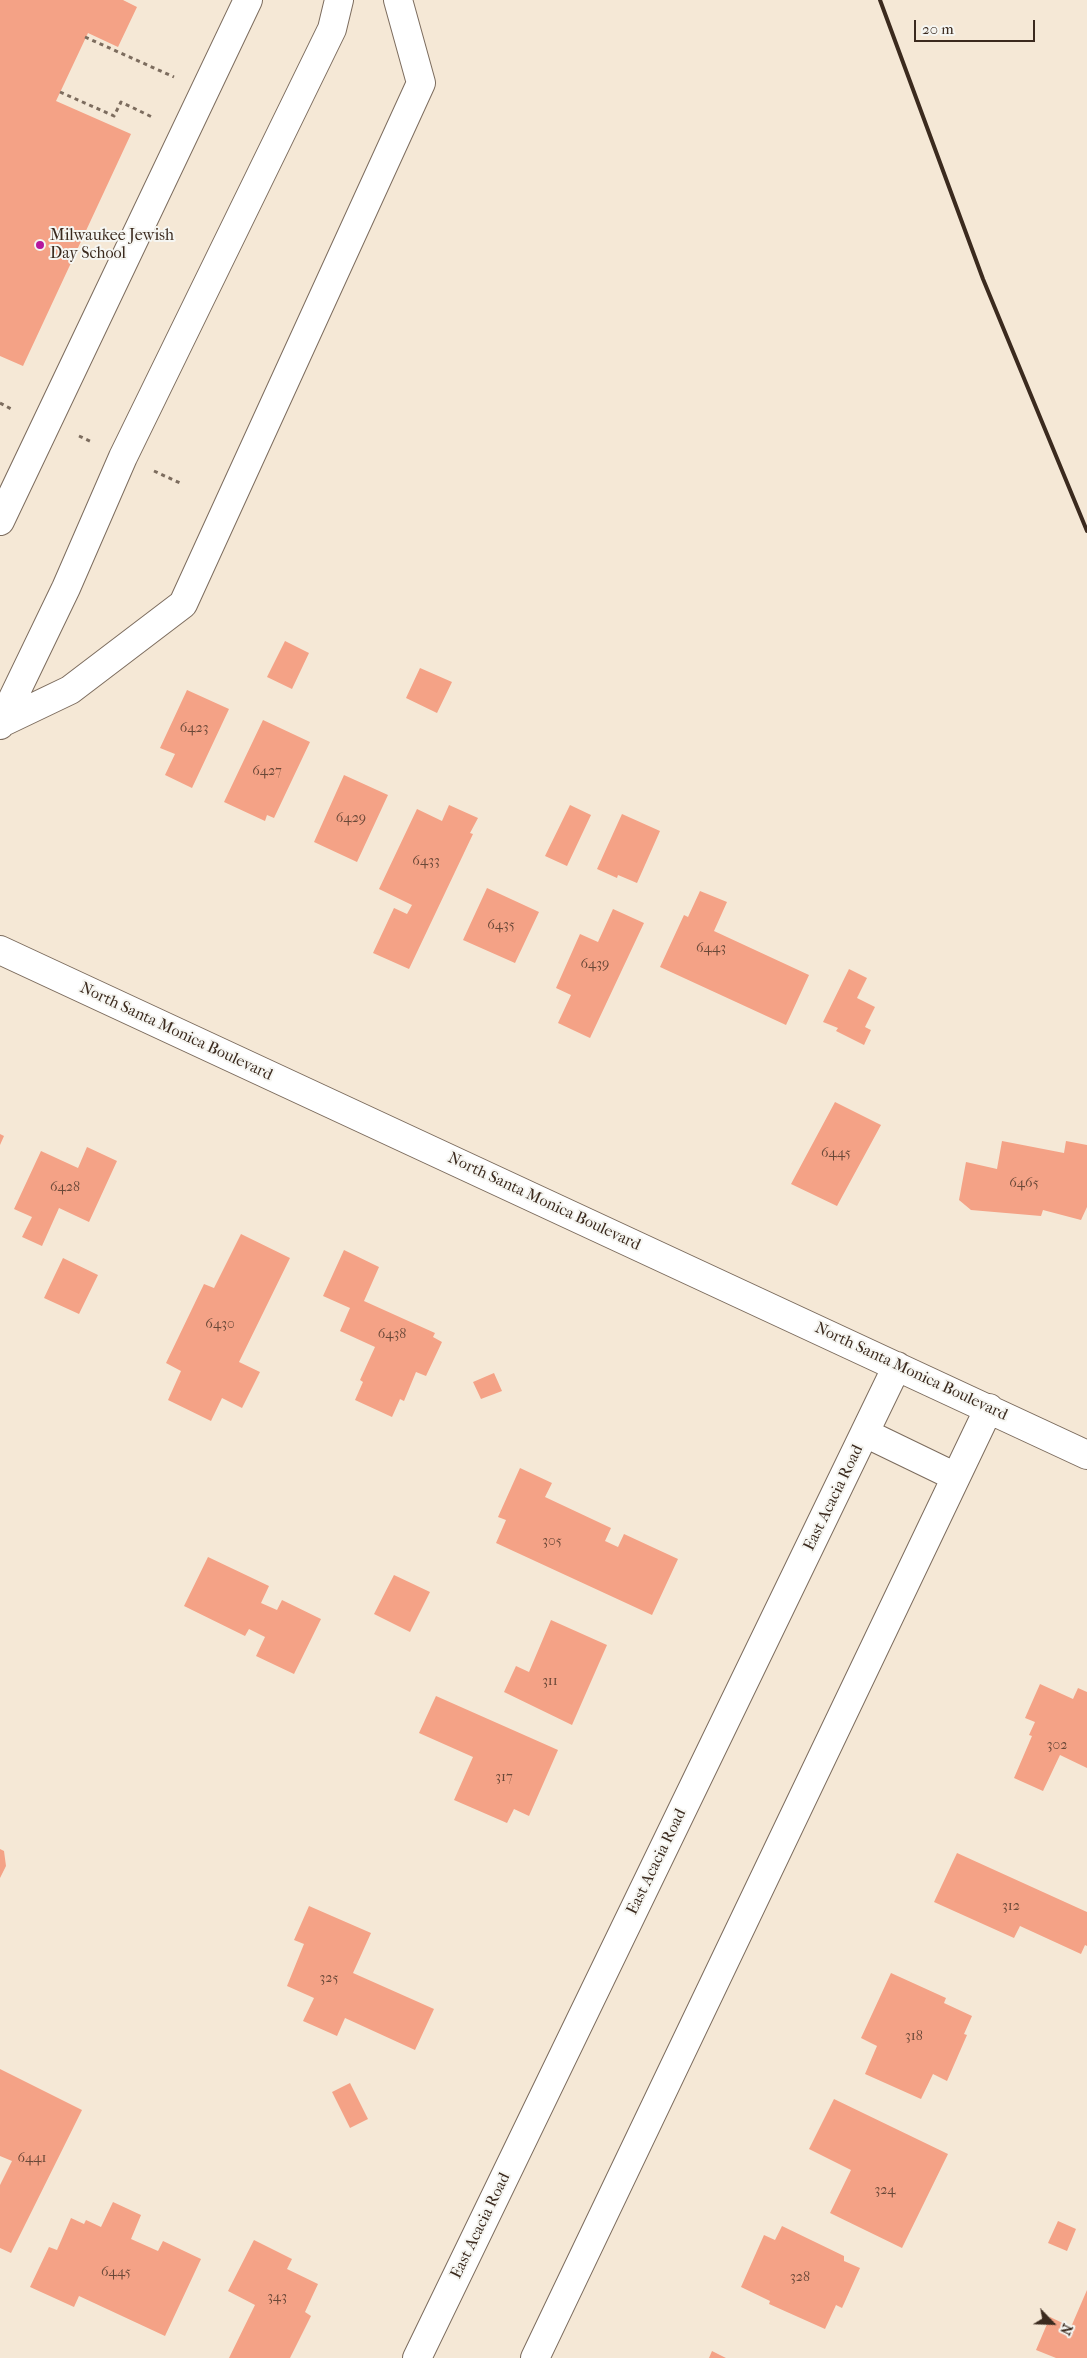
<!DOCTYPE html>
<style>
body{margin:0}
#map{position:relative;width:1087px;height:2358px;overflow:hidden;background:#f5e8d6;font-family:"IM FELL French Canon",serif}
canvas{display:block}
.north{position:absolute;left:1027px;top:2298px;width:50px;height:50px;-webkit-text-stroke:4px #f6f6f2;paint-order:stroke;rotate:114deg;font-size:14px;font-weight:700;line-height:20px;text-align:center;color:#3b2a1e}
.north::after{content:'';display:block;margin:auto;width:18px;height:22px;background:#3b2a1e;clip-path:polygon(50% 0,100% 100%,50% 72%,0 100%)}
.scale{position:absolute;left:914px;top:20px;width:121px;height:22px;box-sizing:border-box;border:2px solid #3b2a1e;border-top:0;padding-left:6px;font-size:15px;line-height:18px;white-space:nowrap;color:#3b2a1e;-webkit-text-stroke:4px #f6f6f2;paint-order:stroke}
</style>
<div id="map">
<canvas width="1087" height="2358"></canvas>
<div class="north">N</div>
<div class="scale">20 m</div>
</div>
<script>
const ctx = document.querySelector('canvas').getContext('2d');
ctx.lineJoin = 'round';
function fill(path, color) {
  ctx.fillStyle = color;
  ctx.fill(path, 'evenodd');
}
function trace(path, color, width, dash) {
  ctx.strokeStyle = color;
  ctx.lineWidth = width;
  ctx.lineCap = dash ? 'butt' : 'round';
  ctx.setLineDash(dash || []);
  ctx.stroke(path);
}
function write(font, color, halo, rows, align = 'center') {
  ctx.font = font + ' "IM FELL French Canon",serif';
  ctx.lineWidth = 4;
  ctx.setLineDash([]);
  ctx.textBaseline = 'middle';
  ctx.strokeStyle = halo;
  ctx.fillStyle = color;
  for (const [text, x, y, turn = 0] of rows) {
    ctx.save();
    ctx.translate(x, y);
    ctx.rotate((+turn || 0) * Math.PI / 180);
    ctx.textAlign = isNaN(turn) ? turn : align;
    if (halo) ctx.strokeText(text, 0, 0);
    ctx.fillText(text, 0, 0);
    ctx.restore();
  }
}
fill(new Path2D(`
 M0,0H123L137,7L118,47L88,33L56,101L131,134L23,366L0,356Z
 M285,641L309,653L292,689L267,677Z
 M420,668L452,682L437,713L406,698Z
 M187,690L229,709L192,788L165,775L175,754L160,748Z
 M263,720L310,742L274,818L267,815L265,821L224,802Z
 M344,775L388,795L357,862L314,842Z
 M449,805L478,818L470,833L473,834L409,969L373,953L394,908L407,914L412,905L379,889L417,809L442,821Z
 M570,805L591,815L567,866L545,856Z
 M622,814L660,831L637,883L618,875L617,878L597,869Z
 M487,888L539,912L515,963L463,940Z
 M700,891L727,902L714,931L809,975L786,1025L660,967L684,915L688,917Z
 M613,909L644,923L590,1038L558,1023L571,995L556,988L580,934L598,942Z
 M849,969L867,978L857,998L875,1007L865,1027L871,1030L864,1045L836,1031L838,1028L823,1022Z
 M835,1102L881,1125L837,1206L791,1184Z
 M0,1134L4,1136L0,1145Z
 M1002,1141L1064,1153L1066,1141L1087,1145V1207L1081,1220L1043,1210L1041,1216L971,1210L959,1200L966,1162L997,1169Z
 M87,1147L117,1161L89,1222L59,1208L42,1246L22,1237L32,1217L14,1209L41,1151L78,1168Z
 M241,1234L290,1258L239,1362L260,1372L242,1408L222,1398L211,1421L168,1400L181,1371L166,1363L204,1284L214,1288Z
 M344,1250L379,1267L364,1301L435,1333L433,1337L442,1342L426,1376L416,1372L404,1401L400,1399L392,1417L355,1400L363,1382L360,1380L375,1347L340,1331L350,1308L323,1296Z
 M63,1258L98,1275L79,1314L44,1298Z
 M494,1373L502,1391L481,1399L473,1382Z
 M520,1468L552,1483L545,1497L611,1528L605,1541L618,1547L624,1534L678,1559L652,1615L496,1543L506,1520L498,1517Z
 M208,1557L269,1586L261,1603L277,1610L282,1600L321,1619L294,1674L256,1656L265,1637L249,1629L245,1636L184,1606Z
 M394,1575L430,1592L410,1632L374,1614Z
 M551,1620L607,1645L572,1725L504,1692L516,1666L529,1672Z
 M1040,1684L1073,1699L1078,1688L1087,1692V1768L1060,1755L1043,1791L1014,1778L1032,1736L1029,1735L1035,1722L1025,1718Z
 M436,1696L558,1750L529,1816L514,1809L507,1823L454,1800L473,1757L419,1733Z
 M0,1849L4,1851L6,1866L0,1878Z
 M957,1853L1087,1912V1946L1085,1945L1081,1954L1020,1926L1014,1938L934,1902Z
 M309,1906L371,1933L353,1973L434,2009L415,2050L345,2018L337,2036L303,2021L314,1998L287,1986L304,1944L294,1940Z
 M891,1973L946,1998L944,2003L972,2016L964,2034L967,2035L947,2081L933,2074L921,2099L865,2074L877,2046L861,2038Z
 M0,2069L82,2110L11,2253L0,2248V2185L12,2161L0,2156Z
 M350,2083L368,2119L350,2128L332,2092Z
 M834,2099L948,2154L902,2248L830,2213L851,2170L809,2149Z
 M113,2202L141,2215L131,2239L158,2251L163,2241L201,2259L165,2336L79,2296L74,2307L30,2287L49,2247L57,2250L71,2218L84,2224L86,2220L101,2227Z
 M1058,2221L1076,2229L1067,2251L1048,2243Z
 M782,2226L844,2256V2261L860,2268L842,2308L836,2305L825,2329L769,2304L770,2301L741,2287L764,2235L775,2240Z
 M254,2240L292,2259L287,2269L318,2284L305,2312L311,2316L290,2358H229L255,2305L228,2291Z
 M1087,2290V2358H1056L1036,2350L1050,2317L1071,2327Z
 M712,2351L726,2358H709Z`), '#f4a286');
const minor = new Path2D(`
 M0,521L248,0
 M1,723L70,690L183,604L421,83L398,0
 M0,725L66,588L123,457L332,29L339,0
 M0,950L1087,1455
 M865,1433L956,1477
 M417,2358L897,1366
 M535,2358L989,1408`);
trace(minor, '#7c6c5e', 30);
trace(new Path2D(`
 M85,37L174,77
 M60,92L114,116L121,102L152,117
 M0,403L13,410
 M79,436L92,442
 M154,471L180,483`), '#7c6c5e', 3, [4, 4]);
trace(minor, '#fff', 28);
trace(new Path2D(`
 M880,0L983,279L1087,531`), '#3b2a1e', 4);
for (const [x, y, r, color] of [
 [40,245,5,"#b5179e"]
]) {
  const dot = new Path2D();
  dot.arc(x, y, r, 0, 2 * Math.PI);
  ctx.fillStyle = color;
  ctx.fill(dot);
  trace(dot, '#f6f6f2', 2);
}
write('14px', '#694838', null, [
 ["6423",194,729],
 ["6427",267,772],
 ["6429",351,819],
 ["6433",426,862],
 ["6435",501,926],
 ["6443",711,949],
 ["6439",595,965],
 ["6445",836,1154],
 ["6465",1024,1184],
 ["6428",65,1188],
 ["6430",220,1325],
 ["6438",392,1335],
 ["305",552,1542],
 ["311",550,1682],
 ["302",1057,1746],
 ["317",504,1778],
 ["312",1011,1907],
 ["325",329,1979],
 ["318",914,2037],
 ["6441",32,2159],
 ["324",885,2191],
 ["6445",116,2273],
 ["328",800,2278],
 ["343",277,2298]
]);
write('16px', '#3b2a1e', '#f6f6f2', [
 ["Milwaukee Jewish",50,236],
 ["Day School",50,254]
], 'left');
write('16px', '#3b2a1e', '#f6f6f2', [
 ["North Santa Monica Boulevard",176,1032,25],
 ["North Santa Monica Boulevard",544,1202,25],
 ["North Santa Monica Boulevard",911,1372,25],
 ["East Acacia Road",834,1498,-64],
 ["East Acacia Road",657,1862,-64],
 ["East Acacia Road",481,2226,-64]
]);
</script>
